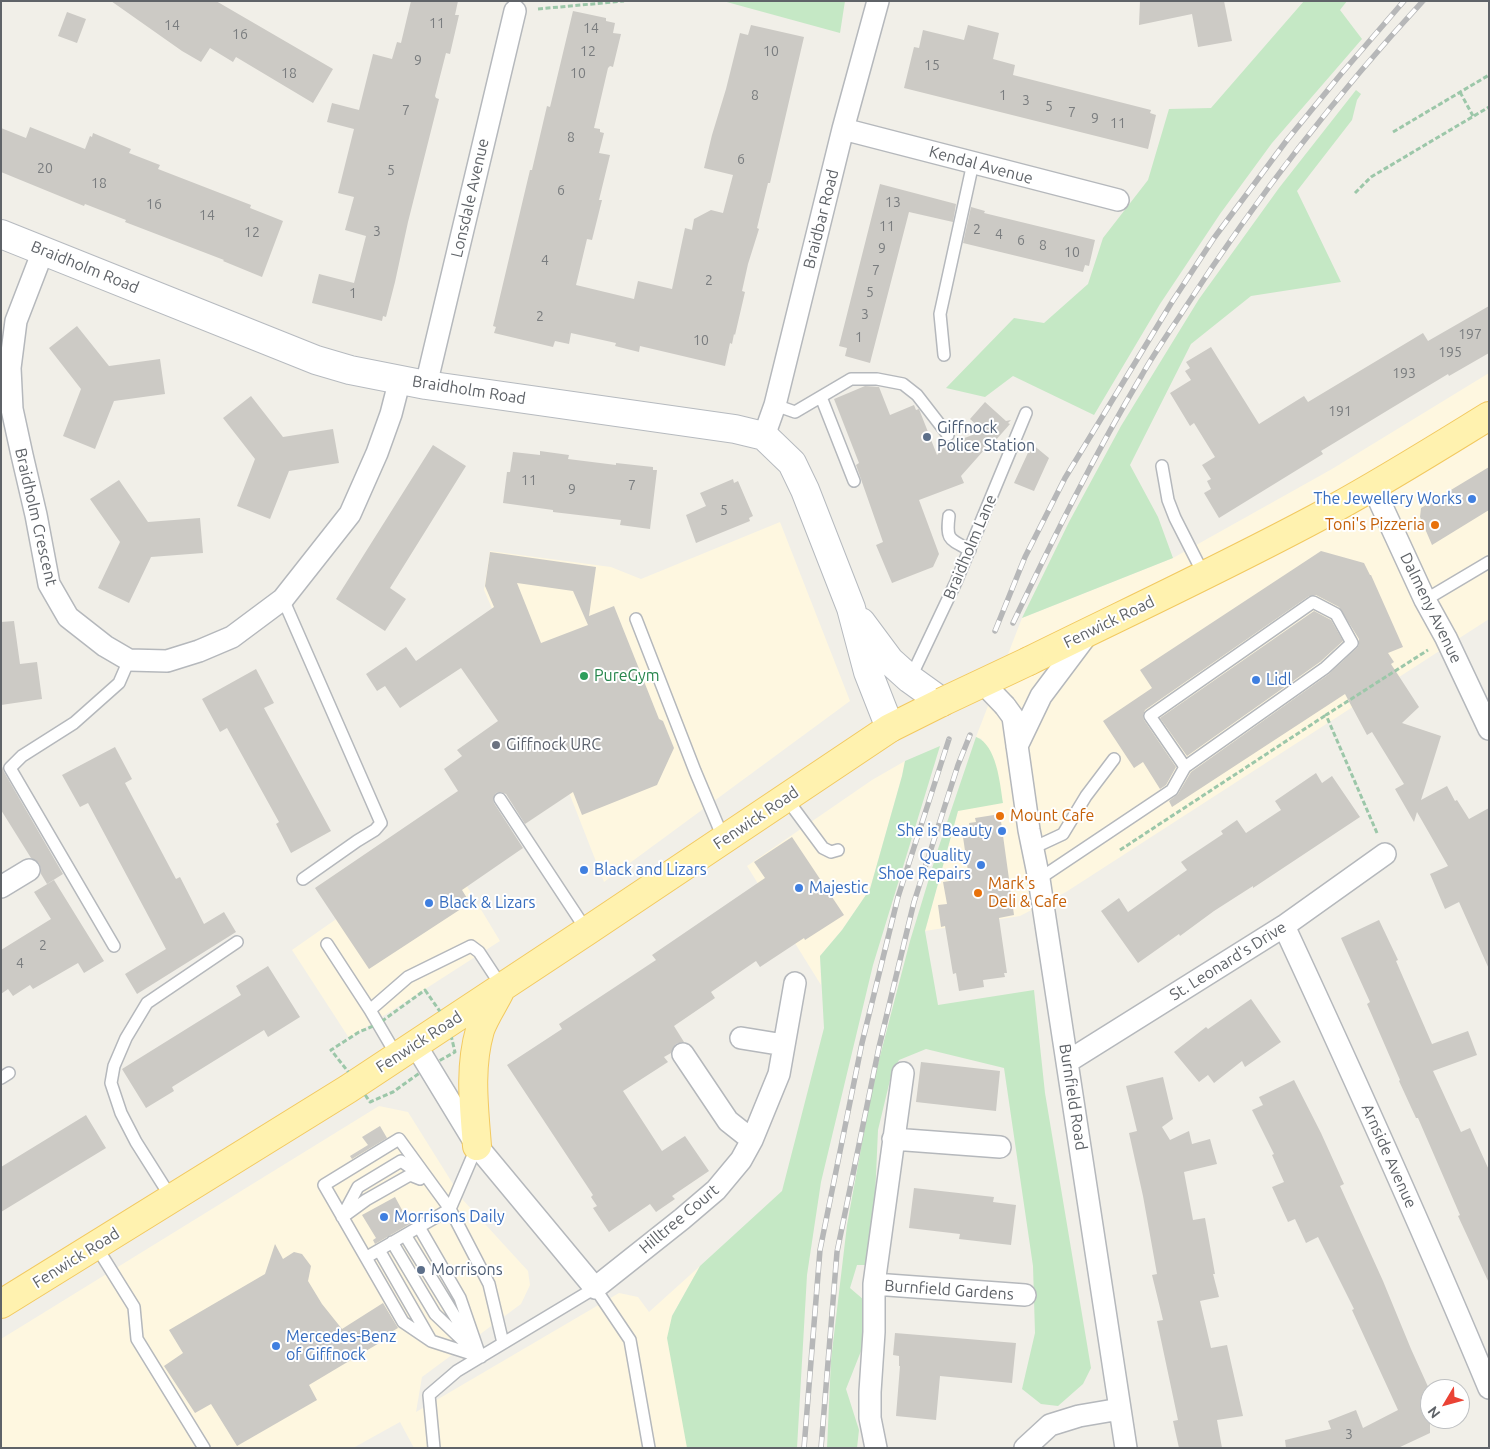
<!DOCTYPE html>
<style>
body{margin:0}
#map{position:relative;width:1490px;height:1449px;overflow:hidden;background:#f1efe8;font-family:Ubuntu,sans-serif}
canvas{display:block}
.frame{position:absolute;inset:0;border:2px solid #5f6368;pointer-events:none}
.north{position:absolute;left:1420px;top:1379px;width:50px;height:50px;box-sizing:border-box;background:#fff;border:1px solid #bfc1c3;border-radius:50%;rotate:233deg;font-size:14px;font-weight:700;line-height:20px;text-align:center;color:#5f6368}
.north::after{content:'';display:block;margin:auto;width:18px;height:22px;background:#ea4335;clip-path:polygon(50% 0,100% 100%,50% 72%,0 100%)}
</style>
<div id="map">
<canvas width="1490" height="1449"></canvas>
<div class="frame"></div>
<div class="north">N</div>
</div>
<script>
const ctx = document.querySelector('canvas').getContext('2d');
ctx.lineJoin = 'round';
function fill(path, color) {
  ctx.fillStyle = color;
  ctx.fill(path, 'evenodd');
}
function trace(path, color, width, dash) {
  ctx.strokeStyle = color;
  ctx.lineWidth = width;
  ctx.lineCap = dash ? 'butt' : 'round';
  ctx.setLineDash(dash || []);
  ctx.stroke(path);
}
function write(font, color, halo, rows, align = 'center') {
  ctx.font = font + ' Ubuntu,sans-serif';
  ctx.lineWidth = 4;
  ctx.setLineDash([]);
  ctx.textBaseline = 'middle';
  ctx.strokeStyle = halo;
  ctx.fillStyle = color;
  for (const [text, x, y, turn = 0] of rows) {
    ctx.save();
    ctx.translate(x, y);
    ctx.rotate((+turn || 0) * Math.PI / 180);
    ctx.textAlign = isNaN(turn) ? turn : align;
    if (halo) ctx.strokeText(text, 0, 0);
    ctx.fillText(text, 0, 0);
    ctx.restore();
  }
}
fill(new Path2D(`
 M1489,373V619L1066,892L1020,916L925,931L958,811L982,739L976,737L1022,618L1173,558L1332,469Z
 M780,522L850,701L604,882L543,726L484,590L490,551L611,567L641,579Z
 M905,761L902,776L870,889L842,930L820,956L821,985L747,866L872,780Z
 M442,845L500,941L349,1038L292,950Z
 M379,1106L408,1112L463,1200L528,1271L530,1285L521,1304L422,1377L416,1412L619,1293L638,1297L649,1312L700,1266L672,1316L698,1448H414L400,1422L353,1448H1V1339Z`), '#fef7e0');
fill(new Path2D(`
 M723,1H845L840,33Z
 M1304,1H1347L1340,10L1362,39L1272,143L1220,214L1160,304L1094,415L1013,376L985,397L946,388L1014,318L1044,323L1088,284L1103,238L1148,180L1169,109L1211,108Z
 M1356,90L1361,94L1357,100L1352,120L1297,191L1341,282L1251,296L1191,344L1130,465L1158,517L1173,558L1022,618L1069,522L1121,426L1199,299L1279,188Z
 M976,737C997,745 1000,784 1003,803L958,811L925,931L938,1005L1034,990L1045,1093L1091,1368L1083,1384L1058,1406L1041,1404L1022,1389L1035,1333L1033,1266L1004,1068L926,1049L899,1060L891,1076L878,1130L872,1265H857L850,1288L864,1300L863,1346L846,1389L859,1430L857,1448H827L831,1360L847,1225L873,1083L910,941L938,849Z
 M940,746L873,965L821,1182L807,1275L797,1448H687L667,1338L672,1316L700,1266L782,1191L824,1028L820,956L842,930L870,889L902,776L905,761Z`), '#c5e8c5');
fill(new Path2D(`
 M111,1H216L333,69L313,103L236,57L233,62L210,48L201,62L182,51Z
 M411,1H458L455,15H459L450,54L446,53L435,96L436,98L439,99L408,222L395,282L386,317L383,316L382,321L312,303L319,274L354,283L366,236L345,230L354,197L338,193L354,129L327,122L332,103L359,110L373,54L392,59L397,42L401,43Z
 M1140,1H1224L1232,41L1198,47L1192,14L1139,25Z
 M573,11L606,18V21L615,23L613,33L621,34L613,67L610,66L608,68L594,128L600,129V132L604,133L599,153L610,155L599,200H602L592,240L587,239L576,285L634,299L638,281L672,289L685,228L692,230L694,219L711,210L723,213L733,175L704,168L712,135L726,89L740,33L748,35L751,25L804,37L770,183H768L757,228L759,229L748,264L742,291L745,292L735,335L734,334L732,344L730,343L725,366L640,346L639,352L615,346L616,343L571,333L569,344L555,341L553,347L494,333L496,327L493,326L530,170H532L547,106L550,107L551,103Z
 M67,12L86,19L77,43L58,36Z
 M968,25L999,33L993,59L1015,65L1013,75L1151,110L1150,113L1156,115L1148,149L904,88L914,47L919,48L923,30L964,40Z
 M30,127L85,149L90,136L92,137L93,133L131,149L129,153L160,165L158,169L251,205L250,208L283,221L262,277L223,261L224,260L125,222L126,220L85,204L84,206L1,172V128L26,138Z
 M880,184L956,204L953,222L909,212L870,363L845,356L847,348L839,346Z
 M971,207L985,211L984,213L1095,240L1089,266L1085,265L1083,272L963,243Z
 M1489,306V353L1449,376L1448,374L1385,412L1321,451L1323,454L1219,518L1204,493L1211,489L1207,481L1211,479L1202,465L1215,457L1194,423L1190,426L1170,393L1191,380L1185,371L1190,368L1186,362L1211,347L1259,424L1304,396L1308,402L1423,333L1428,341Z
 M77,326L109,366L160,359L165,394L114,401L95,449L63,436L81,389L49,348Z
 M865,386L879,387L890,415L914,405L916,410L919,409L937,455L946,445L983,431L970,419L985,402L1006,421L1011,420L1008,423L1010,424L995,441L993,440L961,476L964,483L919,500L939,554L933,567L892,583L876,545L883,542L856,465L859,463L834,399Z
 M251,396L283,437L333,429L339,463L289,471L270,519L237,506L255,459L223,418Z
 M1032,444L1049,458L1034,491L1014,483Z
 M433,445L466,466L390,588L406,599L385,631L336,599Z
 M540,451L569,455L568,459L616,465V463L653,467V470H657L650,529L620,525L621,520L553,512V510L503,503L507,472H510L513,452L540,455Z
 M1489,467V510L1432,545L1420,517L1421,508Z
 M733,479L734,483L738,481L753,516L749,518L750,521L696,543L686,515L706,506L700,493Z
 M119,480L148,522L200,518L203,553L151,557L129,603L98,588L120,542L90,499Z
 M1321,551L1364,563L1370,575H1371L1403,647L1388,653L1394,662L1391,664L1419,707L1402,723L1441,736L1421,800L1447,786L1455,801L1457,800L1469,819L1489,808V969L1459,902L1445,909L1430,874L1448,866L1417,812L1414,822L1395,789L1404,784L1372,732L1367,735L1345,694L1172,807L1169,801L1178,794L1191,772L1329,674L1357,648L1359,645V639L1339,607L1316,595L1309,596L1145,710L1143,716L1144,720L1176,767L1166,785L1160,789L1143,762L1134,768L1103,721L1152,688L1140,670Z
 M490,552L596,567L589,616L614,606L659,719L663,721L674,748L657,785L582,815L573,792L525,824L506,794L500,792L496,793L493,799L494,803L523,848L462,890L470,903L369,969L315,888L458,791L444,769L462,756L457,750L498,721L461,668L400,708L385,686L377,691L366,674L406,647L416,661L494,607L485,586ZM517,583L573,591L588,625L541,643Z
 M1314,611L1331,620L1343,641L1320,662L1187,756L1160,718Z
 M14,621L20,664L37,662L42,699L1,705V622Z
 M256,669L274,703L264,708L331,831L291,853L276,824L279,822L227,728L220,732L202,699Z
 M115,747L132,779L125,783L176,879L180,877L204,924L224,912L236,932L137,994L125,974L166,949L88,803L80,807L62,775Z
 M1,764L4,772L63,874L47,884L41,874V869L39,863L31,858L1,810Z
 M1316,773L1322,783L1332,776L1360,817L1253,888V886L1214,911L1180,936L1179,934L1138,963L1101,911L1119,898L1128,912L1187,870L1181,862L1223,834L1221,831L1237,820L1246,833L1281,810L1275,801Z
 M1000,814L1014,915L999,918L1007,973H1004L1005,977L983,980L984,987L959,991L956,973L953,974L945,926L941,927L938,905L947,904L943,882L969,878L963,837L971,836L969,823L976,822L975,818Z
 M792,837L844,915L805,940L804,938L760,967L756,961L711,992L715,998L674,1026L684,1042L676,1044L671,1053L664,1057L668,1062L623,1091L662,1151L685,1136L709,1171L672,1196L675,1199L656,1212L650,1204L609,1232L593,1208L597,1206L591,1197L593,1195L507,1065L562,1029L559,1024L656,960L652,955L765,878L754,862Z
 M54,880L104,961L84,973L78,963L33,989L30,985L13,996L8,989L1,994V950L51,919L34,892Z
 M1379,920L1398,960L1396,961L1432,1044L1468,1031L1477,1055L1433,1071L1461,1132L1470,1128L1489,1170V1283L1458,1216L1460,1215L1418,1118H1416L1399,1081L1400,1080L1367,1004L1370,1002L1341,938Z
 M268,966L300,1017L268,1037L264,1030L172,1087L174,1091L146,1108L122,1069L241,995L236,986Z
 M1251,999L1281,1042L1245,1067L1242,1061L1214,1083L1208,1075L1199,1082L1174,1052L1206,1027L1208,1029Z
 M921,1062L1000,1071L996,1111L916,1102Z
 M1163,1077L1173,1119L1162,1127L1170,1140L1189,1131L1192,1144L1210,1139L1217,1164L1184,1172L1193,1220L1205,1218L1215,1274H1213L1219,1297L1200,1301L1211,1348L1227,1345L1243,1416L1217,1420L1222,1448H1179L1173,1421L1178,1420L1157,1321L1163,1320L1152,1275L1157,1274L1143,1196L1129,1133L1137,1131L1126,1086Z
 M1294,1080L1321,1133L1344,1184L1340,1186L1383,1281L1411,1349L1430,1391V1433L1398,1448H1286L1285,1440L1331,1429L1328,1421L1356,1410L1363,1428L1398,1410L1352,1310L1354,1309L1318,1237L1306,1243L1295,1219L1288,1222L1272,1187L1284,1182L1272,1155L1274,1154L1252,1110L1263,1105L1259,1097Z
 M86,1115L106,1148L1,1212V1167Z
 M380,1126L387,1138L352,1159L350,1156L368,1145L362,1137Z
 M914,1188L994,1197L993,1202L1016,1205L1011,1245L959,1239L960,1234L909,1228Z
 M395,1197L407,1219L410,1217L413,1222L375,1244L373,1240L376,1238L362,1215Z
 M275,1244L283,1259L294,1252L302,1254L311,1266L308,1281L322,1304L342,1329L383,1303L398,1328L384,1336L386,1339L309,1385L317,1400L237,1446L211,1404L195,1413L164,1366L183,1353L169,1330L265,1274Z
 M895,1333L1016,1343L1012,1383L940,1376L936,1420L896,1416L900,1366H899V1356L893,1355Z`), '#cccac5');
const lane = new Path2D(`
 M944,355L940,314L973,163
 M821,397L854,481
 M775,405L795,412L851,379H877L903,384L917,395L948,435
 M1162,466L1168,500L1175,518L1204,575
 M949,516C946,540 949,539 970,550
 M283,599L381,823L375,830L357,841L303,879
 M1425,600L1489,562
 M636,619L695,771L724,840
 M910,679L956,582L1026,413
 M786,798L823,848L831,852L838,850
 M500,799L587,931
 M1033,848L1063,834L1086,796L1114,759
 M1039,879L1172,790L1185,767L1325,668L1352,643L1336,614L1313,602L1150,716L1185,767
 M327,944L370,1010
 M114,946L10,768L22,756L74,723L119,683L129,660
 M397,1056L370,1010L408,977L471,946L479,952L502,987
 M1,1078L9,1073
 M172,1199L136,1142L121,1113L111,1083L114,1066L126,1038L147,1003L237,942
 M344,1216L366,1200L410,1175L420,1179
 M342,1217L358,1187L401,1161L424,1177
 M419,1227L460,1298L480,1356
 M405,1235L470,1341
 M392,1242L435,1314L477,1354
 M96,1246L134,1307L137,1339L204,1448
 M379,1250L430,1339
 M367,1257L450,1209L477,1146
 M481,1357L431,1341L403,1322L324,1185L399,1139L450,1209L489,1284L503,1343
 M434,1448L429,1395L457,1371L595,1288L630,1340L649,1448`);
const street = new Path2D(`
 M843,129L1118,200
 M43,251L16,321L10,368L12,409L22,455L36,515L49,584L68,617L105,646L129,660L167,661L199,651L232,637L283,599L350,514L377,453L391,414L400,379
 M426,385L515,11
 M764,436L775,405L843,129L878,1
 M1373,487L1425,600L1446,638L1489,729
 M1005,706L1013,717L1029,830L1039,879L1126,1448
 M1017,746L1041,696L1089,632
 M1,887L29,870
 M1284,926C1355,1079 1424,1232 1489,1388
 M741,1038L784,1045
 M415,1044L477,1146L595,1288L682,1219L716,1190L741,1160L752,1140L779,1074L795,983
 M683,1054L728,1121L752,1140
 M1067,1062L1284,926L1385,854
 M893,1139L1000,1147
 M874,1284L1025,1295
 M876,1448L870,1418V1392L874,1332V1284L903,1073
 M1025,1448L1050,1425L1079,1416L1120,1409`);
const secondary = new Path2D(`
 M1,234L316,360L350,370L426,385L735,429L764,436L792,463L805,490L851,608L868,672L890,728
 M861,622L890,661L910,679L942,702`);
const primary = new Path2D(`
 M1029,661C1130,611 1234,563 1333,509C1386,480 1437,448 1489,416
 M477,1146C474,1107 469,1068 480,1030C485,1016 495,1002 501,989
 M1,1304L348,1089L587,931L890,728L942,702`);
trace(lane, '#b5b8bc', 14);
trace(street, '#b5b8bc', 24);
trace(secondary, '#b6babf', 30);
trace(primary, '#f2c960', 30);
trace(new Path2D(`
 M538,9L624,1
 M1460,92L1473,116
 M1393,132L1489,75
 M1355,193L1371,177L1489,107
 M1377,833L1326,715L1428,650
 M1120,850L1326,715
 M425,990L448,1023L455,1052L428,1067L393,1092L370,1102L357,1083L331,1050L359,1032L378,1024Z`), '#9cc7a9', 3, [5, 2.5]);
trace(lane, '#fff', 11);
trace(street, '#fff', 21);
trace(secondary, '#fff', 28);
trace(primary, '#fff2af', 28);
const rail = new Path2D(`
 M1013,623C1053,539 1094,455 1142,375C1155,352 1170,331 1185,308C1256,199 1334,97 1423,1
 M995,631L1025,557L1065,478L1172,302L1214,238L1287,140L1341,74L1404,1
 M804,1448L820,1250L862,1043L898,897L949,739
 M821,1448L837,1252L879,1047L914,902L958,765L970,735`);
trace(rail, '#b6b7b8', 5.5);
trace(rail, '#fff', 4, [11]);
const streetBridge = new Path2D(`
 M983,683L1005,706`);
const primaryBridge = new Path2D(`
 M942,702L1029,661`);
trace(streetBridge, '#b5b8bc', 24, []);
trace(primaryBridge, '#f2c960', 30, []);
trace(streetBridge, '#fff', 21);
trace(primaryBridge, '#fff2af', 28);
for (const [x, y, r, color] of [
 [927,437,5,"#5c6f8a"],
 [1472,499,5,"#3f7fe0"],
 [1435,525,5,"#e8710a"],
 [584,676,5,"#2e9e5b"],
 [1256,680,5,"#3f7fe0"],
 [496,745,5,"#6b7280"],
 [1000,816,5,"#e8710a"],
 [1002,831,5,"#3f7fe0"],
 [981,865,5,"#3f7fe0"],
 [584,870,5,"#3f7fe0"],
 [799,888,5,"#3f7fe0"],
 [978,893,5,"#e8710a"],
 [429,903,5,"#3f7fe0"],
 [384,1217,5,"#3f7fe0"],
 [421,1270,5,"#5c6f8a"],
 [276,1346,5,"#3f7fe0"]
]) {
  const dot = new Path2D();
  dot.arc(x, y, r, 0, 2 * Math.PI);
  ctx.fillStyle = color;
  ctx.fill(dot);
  trace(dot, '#fff', 2);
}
write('14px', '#7a7d7f', null, [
 ["11",437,23],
 ["14",172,25],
 ["14",591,28],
 ["16",240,34],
 ["12",588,51],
 ["10",771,51],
 ["9",418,60],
 ["15",932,65],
 ["18",289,73],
 ["10",578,73],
 ["8",755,95],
 ["1",1003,95],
 ["3",1026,100],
 ["5",1049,106],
 ["7",406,110],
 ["7",1072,112],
 ["9",1095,118],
 ["11",1118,123],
 ["8",571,137],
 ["6",741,159],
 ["20",45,168],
 ["5",391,170],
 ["18",99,183],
 ["6",561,190],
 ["13",893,202],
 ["16",154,204],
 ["14",207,215],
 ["11",887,226],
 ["2",977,229],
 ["3",377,231],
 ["12",252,232],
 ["4",999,234],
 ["6",1021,240],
 ["8",1043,245],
 ["9",882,248],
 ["10",1072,252],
 ["4",545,260],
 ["7",876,270],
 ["2",709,280],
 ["5",870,292],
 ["1",353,293],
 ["3",865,314],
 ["2",540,316],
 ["197",1470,334],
 ["1",859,337],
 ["10",701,340],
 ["195",1450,352],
 ["193",1404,373],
 ["191",1340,411],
 ["11",529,480],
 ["7",632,485],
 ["9",572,489],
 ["5",724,510],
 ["2",43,945],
 ["4",20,963],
 ["3",1349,1434]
]);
write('16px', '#5f6368', '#fff', [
 ["Kendal Avenue",981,165,15],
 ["Lonsdale Avenue",470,198,-77],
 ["Braidbar Road",821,219,-76],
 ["Braidholm Road",85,267,22],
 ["Braidholm Road",469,390,9],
 ["Braidholm Crescent",36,517,77],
 ["Braidholm Lane",970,547,-67],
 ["Dalmeny Avenue",1431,608,64],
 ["Fenwick Road",1109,622,-26],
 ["Fenwick Road",756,818,-34],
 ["St. Leonard's Drive",1228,961,-32],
 ["Fenwick Road",419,1042,-33],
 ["Burnfield Road",1073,1097,81],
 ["Arnside Avenue",1389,1156,66],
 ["Hilltree Court",679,1219,-40],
 ["Fenwick Road",76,1258,-32],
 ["Burnfield Gardens",949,1290,4]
]);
write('16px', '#4e5e75', '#fff', [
 ["Giffnock",937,428],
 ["Police Station",937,446],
 ["Morrisons",431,1270]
], 'left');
write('16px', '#366cbe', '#fff', [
 ["The Jewellery Works",1462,499,"right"],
 ["Lidl",1266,680],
 ["She is Beauty",992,831,"right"],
 ["Quality",971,856,"right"],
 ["Shoe Repairs",971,874,"right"],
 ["Black and Lizars",594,870],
 ["Majestic",809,888],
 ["Black & Lizars",439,903],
 ["Morrisons Daily",394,1217],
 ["Mercedes-Benz",286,1337],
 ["of Giffnock",286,1355]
], 'left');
write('16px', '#c56008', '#fff', [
 ["Toni's Pizzeria",1425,525,"right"],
 ["Mount Cafe",1010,816],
 ["Mark's",988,884],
 ["Deli & Cafe",988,902]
], 'left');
write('16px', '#27864d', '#fff', [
 ["PureGym",594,676]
], 'left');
write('16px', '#5b616d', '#fff', [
 ["Giffnock URC",506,745]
], 'left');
</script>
